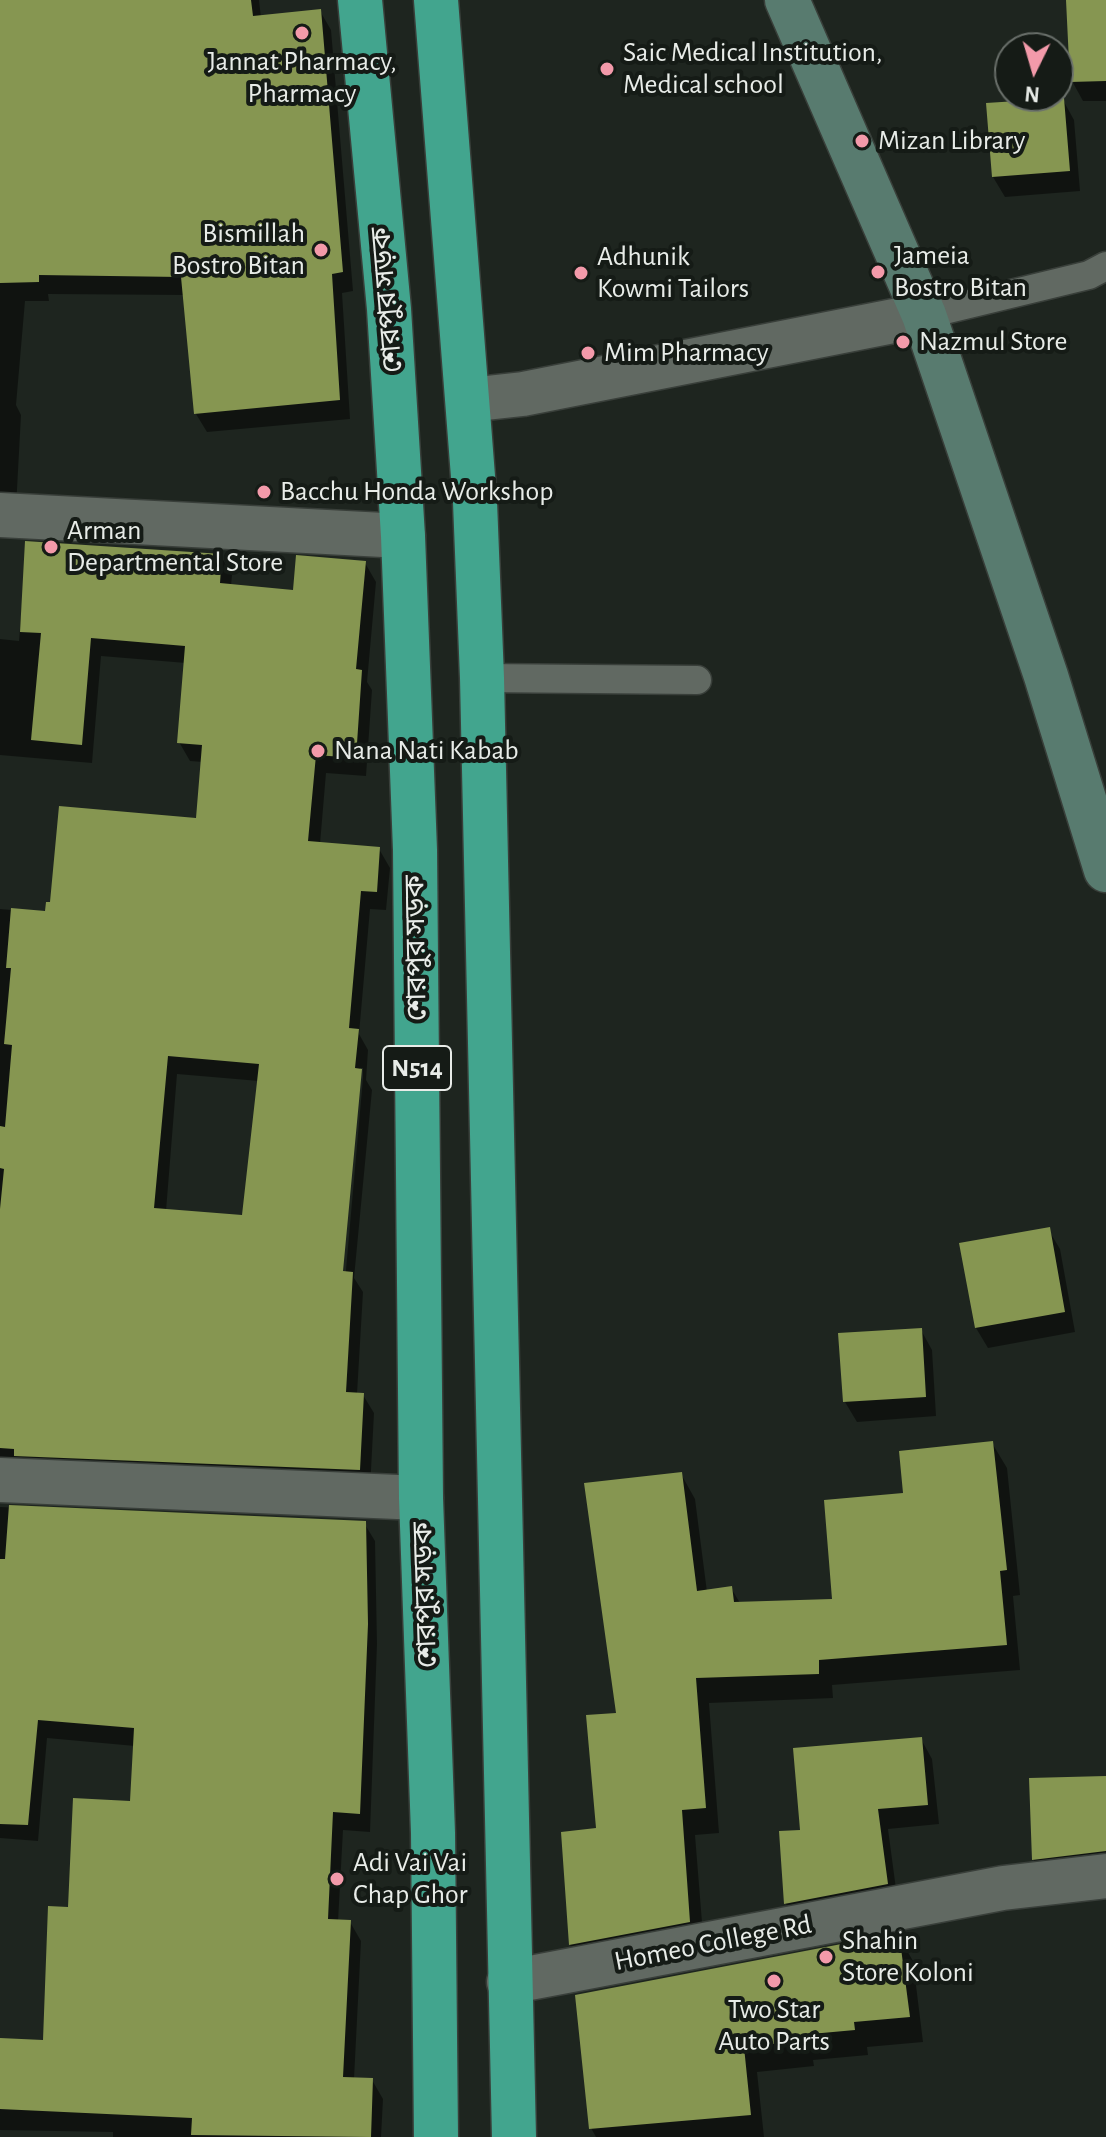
<!DOCTYPE html>
<meta charset="utf-8">
<style>
body{margin:0}
#map{position:relative;width:1106px;height:2137px;overflow:hidden;background:#1e251f;font-family:"Alegreya Sans",sans-serif}
canvas{display:block}
.north{position:absolute;left:994px;top:32px;width:80px;height:80px;box-sizing:border-box;background:#151b16;border:2px solid #696f6a;border-radius:50%;rotate:185deg;font-size:22px;font-weight:700;line-height:32px;text-align:center;color:#e8ece8}
.north::after{content:'';display:block;margin:auto;width:28px;height:36px;background:#f39aaa;clip-path:polygon(50% 0,100% 100%,50% 72%,0 100%)}
</style>
<div id="map">
<canvas width="1106" height="2137"></canvas>
<div class="north">N</div>
</div>
<script>
const ctx = document.querySelector('canvas').getContext('2d');
ctx.lineJoin = 'round';
function fill(path, color) {
  ctx.fillStyle = color;
  ctx.fill(path, 'evenodd');
}
function trace(path, color, width, dash) {
  ctx.strokeStyle = color;
  ctx.lineWidth = width;
  ctx.lineCap = dash ? 'butt' : 'round';
  ctx.setLineDash(dash || []);
  ctx.stroke(path);
}
function write(font, color, halo, rows, align = 'center') {
  ctx.font = font + ' "Alegreya Sans","Noto Sans Bengali",sans-serif';
  ctx.lineWidth = 8;
  ctx.setLineDash([]);
  ctx.textBaseline = 'middle';
  ctx.strokeStyle = halo;
  ctx.fillStyle = color;
  for (const [text, x, y, turn = 0] of rows) {
    ctx.save();
    ctx.translate(x, y);
    ctx.rotate((+turn || 0) * Math.PI / 180);
    ctx.textAlign = isNaN(turn) ? turn : align;
    if (halo) ctx.strokeText(text, 0, 0);
    ctx.fillText(text, 0, 0);
    ctx.restore();
  }
}
fill(new Path2D(`
 M0,0H259L261,18L320,11L331,30L353,291L342,293L350,419L207,432L196,414L185,295L48,294L49,301H25L16,405L21,415L16,508L0,507Z
 M1068,0H1106V101H1083L1072,81Z
 M1063,100L1074,120L1080,191L1005,197L993,177Z
 M27,543L221,556L232,575L231,586L295,592L365,563L376,582L367,682L372,690L366,776L326,773L320,844L379,849L390,868L386,910L370,909L359,1034L368,1050L366,1080L372,1090L354,1278L363,1292L357,1394L363,1395L374,1413L370,1489L0,1476V909L47,913L198,821L203,762L190,761L179,742L186,663L101,656L92,763L0,755V639L19,641ZM360,1068H363V1078L345,1281H341ZM177,1074L259,1081L244,1217L166,1211Z
 M1048,1229L1060,1249L1075,1332L988,1348L976,1328L962,1244Z
 M921,1330L932,1350L936,1416L857,1422L845,1402Z
 M992,1443L1007,1468L1020,1595L1013,1596L1020,1670L832,1685L833,1698L709,1703L719,1833L695,1835L704,1947L585,1969L570,1945L598,1830L619,1715L681,1474L695,1499L707,1592L731,1588L740,1603L834,1601L905,1495Z
 M0,1507L364,1523L375,1541L377,1644L370,1832L343,1830L338,1922H350L361,1941L354,2079L372,2080L383,2099L381,2137H113V2132L0,2130V2040L45,2042L70,1909L132,1804L135,1746L47,1738L38,1841L0,1838Z
 M921,1739L932,1759L939,1824L888,1829L898,1904L797,1923L786,1904L781,1833L802,1832Z
 M1106,1778V1873L1045,1879L1033,1859Z
 M898,1935L913,1961L923,2042L867,2047L868,2055L813,2060L814,2066L757,2072L764,2137H596L591,2128Z`), '#0007');
fill(new Path2D(`
 M0,0H251L253,16L321,9L343,272L332,274L340,400L194,414L181,277L39,275V282L0,283Z
 M1066,0H1106V81L1070,82Z
 M1064,98L1070,171L992,177L986,103Z
 M25,541L222,554L220,583L293,590L296,555L366,561L356,669L362,670L356,758L316,755L308,841L380,847L377,892L361,891L349,1028L359,1029L355,1068L362,1069L343,1271L353,1272L346,1392L364,1393L360,1470L14,1456V1449L0,1448V1209L4,1169L0,1168V1126L5,1127L12,1045L4,1044L11,968H6L11,908L45,911L46,902H50L59,806L196,818L202,745L177,743L185,646L91,638L82,745L31,740L41,633L20,632ZM168,1056L259,1064L242,1215L154,1208Z
 M1050,1227L1065,1312L975,1328L959,1243Z
 M922,1328L926,1397L843,1402L838,1333Z
 M993,1441L1007,1570L1000,1571L1007,1645L819,1660V1674L696,1678L706,1808L682,1810L690,1922L569,1945L561,1832L596,1828L586,1715L616,1713L584,1483L682,1472L697,1591L732,1586L734,1602L832,1599L824,1500L903,1493L899,1451Z
 M9,1505L366,1521L368,1624L360,1814L333,1812L328,1919L351,1920L343,2077L373,2078L371,2137L191,2135L192,2118L0,2109V2038L43,2040L48,1906L68,1907L73,1798L130,1801L134,1728L38,1720L28,1825L0,1824V1559H5Z
 M922,1737L928,1805L878,1809L888,1884L784,1904L779,1831L800,1830L793,1748Z
 M1106,1776V1851L1032,1860L1029,1778Z
 M899,1933L910,2017L854,2022L855,2030L800,2035L801,2041L744,2047L751,2115L589,2129L575,1995Z`), '#869651');
const lane = new Path2D(`
 M924,315L1089,275L1106,266
 M482,678L697,680`);
const street = new Path2D(`
 M468,400L523,394L924,315
 M0,515L403,536
 M0,1480L421,1498
 M509,1982L1003,1888L1106,1876`);
const secondary = new Path2D(`
 M787,0L924,315L1046,676L1106,870`);
const highway = new Path2D(`
 M360,0L389,309L403,536L415,850L421,1498L433,1833L436,2137
 M436,0L475,502L482,678L514,2137`);
trace(lane, '#393f3a', 31);
trace(street, '#393f3a', 47);
trace(secondary, '#393f3a', 47);
trace(highway, '#393f3a', 47);
trace(lane, '#616962', 28);
trace(street, '#616962', 44);
trace(secondary, '#587b6f', 44);
trace(highway, '#42a58e', 44);
for (const [x, y, r, color] of [
 [302,33,8,"#f39aaa"],
 [607,69,8,"#f39aaa"],
 [862,141,8,"#f39aaa"],
 [321,250,8,"#f39aaa"],
 [878,272,8,"#f39aaa"],
 [581,273,8,"#f39aaa"],
 [903,342,8,"#f39aaa"],
 [588,353,8,"#f39aaa"],
 [264,492,8,"#f39aaa"],
 [51,547,8,"#f39aaa"],
 [318,751,8,"#f39aaa"],
 [337,1879,8,"#f39aaa"],
 [826,1957,8,"#f39aaa"],
 [774,1981,8,"#f39aaa"]
]) {
  const dot = new Path2D();
  dot.arc(x, y, r, 0, 2 * Math.PI);
  ctx.fillStyle = color;
  ctx.fill(dot);
  trace(dot, '#151b16', 3);
}
for (const [x, y, w] of [
 [417,1068,68]
]) {
  const box = new Path2D();
  box.roundRect(x - w / 2, y - 22, w, 44, 6);
  ctx.fillStyle = '#151b16';
  ctx.fill(box);
  trace(box, '#e8ece8', 2);
}
write('bold 26px', '#e8ece8', null, [
 ["N514",417,1068]
]);
write('28px', '#e8ece8', '#151b16', [
 ["Saic Medical Institution,",623,53],
 ["Medical school",623,85],
 ["Jannat Pharmacy,",302,62,"center"],
 ["Pharmacy",302,94,"center"],
 ["Mizan Library",878,141],
 ["Bismillah",305,234,"right"],
 ["Bostro Bitan",305,266,"right"],
 ["Jameia",894,256],
 ["Bostro Bitan",894,288],
 ["Adhunik",597,257],
 ["Kowmi Tailors",597,289],
 ["Nazmul Store",919,342],
 ["Mim Pharmacy",604,353],
 ["Bacchu Honda Workshop",280,492],
 ["Arman",67,531],
 ["Departmental Store",67,563],
 ["Nana Nati Kabab",334,751],
 ["Adi Vai Vai",353,1863],
 ["Chap Ghor",353,1895],
 ["Shahin",842,1941],
 ["Store Koloni",842,1973],
 ["Two Star",774,2010,"center"],
 ["Auto Parts",774,2042,"center"]
], 'left');
write('28px', '#e8ece8', '#151b16', [
 ["শেরপুর সড়ক",387,300,-95],
 ["শেরপুর সড়ক",416,948,-91],
 ["শেরপুর সড়ক",425,1595,-92],
 ["Homeo College Rd",713,1943,-11]
]);
</script>
